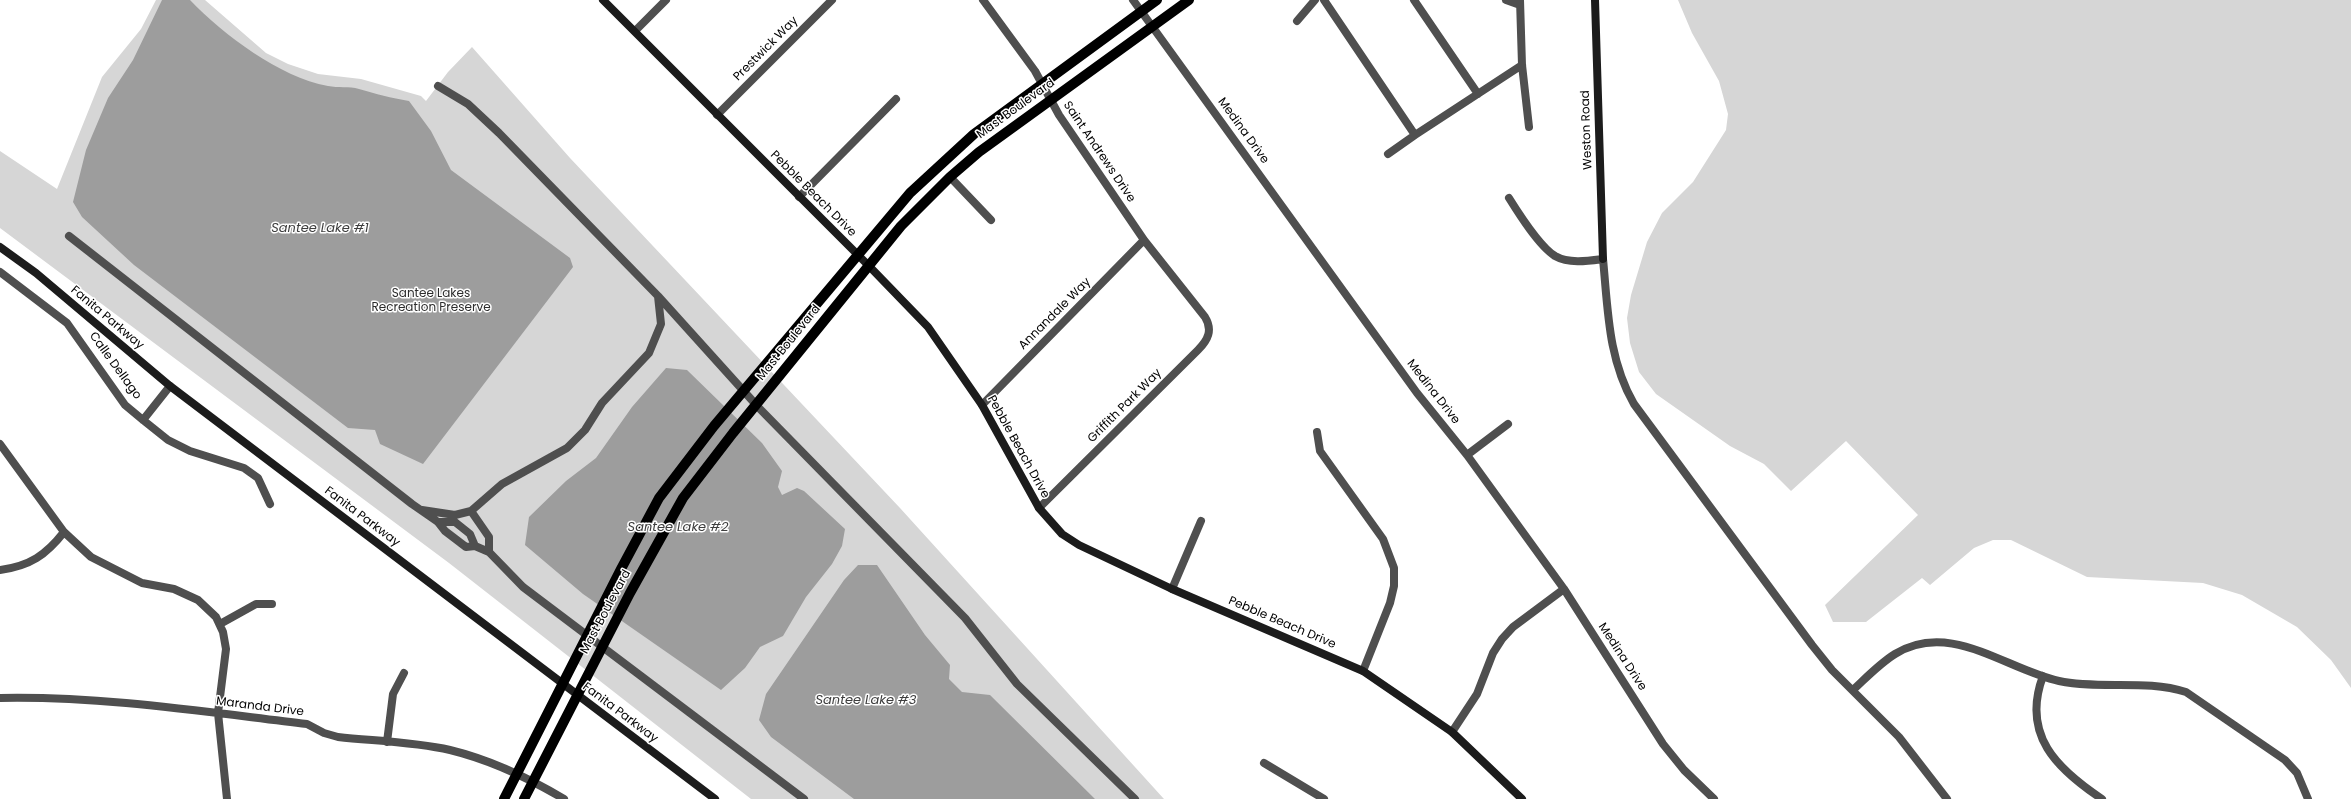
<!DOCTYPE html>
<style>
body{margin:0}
canvas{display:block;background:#fff}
</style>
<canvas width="2351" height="799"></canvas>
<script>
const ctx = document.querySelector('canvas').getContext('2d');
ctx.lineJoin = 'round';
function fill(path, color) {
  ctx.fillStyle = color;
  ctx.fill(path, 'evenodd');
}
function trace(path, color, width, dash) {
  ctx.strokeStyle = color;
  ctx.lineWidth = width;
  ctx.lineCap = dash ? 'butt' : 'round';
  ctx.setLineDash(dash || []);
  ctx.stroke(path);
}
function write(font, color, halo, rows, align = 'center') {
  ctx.font = font + ' Poppins,sans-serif';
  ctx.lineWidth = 3;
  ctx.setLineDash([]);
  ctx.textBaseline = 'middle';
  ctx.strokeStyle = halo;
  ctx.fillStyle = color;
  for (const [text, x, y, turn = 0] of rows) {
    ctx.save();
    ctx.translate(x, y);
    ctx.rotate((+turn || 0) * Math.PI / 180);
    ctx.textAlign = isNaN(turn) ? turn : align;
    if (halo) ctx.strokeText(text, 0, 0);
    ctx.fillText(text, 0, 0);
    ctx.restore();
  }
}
fill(new Path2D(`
 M156,0H205L266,53L288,64L318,74L361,79L421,96L426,101L448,72L472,47L570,158L900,508L1164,799H751L449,563L0,228V151L57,189L102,77L141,29Z
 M1678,0H2351V688L2331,660L2297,627L2242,595L2203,583L2087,577L2011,540H1993L1974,548L1930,585L1922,578L1866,622H1833L1825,605L1918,515L1846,441L1791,491L1764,464L1730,446L1656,394L1639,372L1630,343L1627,318L1631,295L1647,242L1662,213L1693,182L1726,130L1728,114L1719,81L1692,33Z`), '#d6d6d6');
fill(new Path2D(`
 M162,0H190C224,35 279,77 328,86C338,88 349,86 359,89C376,94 391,98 409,101L431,131L451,170L570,258L573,267L423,464L380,444L375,430L348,428L134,265L82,217L73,202L86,150L108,98L133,60Z
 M666,368L687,370L762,443L782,471L778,487L782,495L797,488L804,491L845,529L842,546L832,564L806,597L783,636L760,647L745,668L721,690L583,594L525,545L529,517L566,481L596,458L632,407Z
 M858,565H877L925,635L950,665L949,679L962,692L990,695L1095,799H854L771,737L759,720L766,694L844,580Z`), '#9d9d9d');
trace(new Path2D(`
 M983,0L1035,71L1059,115L1144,240L1205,317C1213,330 1208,340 1198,350L1039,508
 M1133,0L1417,393L1467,455L1564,589L1663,744L1684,770L1714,799
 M1324,0L1415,135L1522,65
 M1414,0L1478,94
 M1506,0L1520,5
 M1520,0L1522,65L1529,127
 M1297,21L1315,0
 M635,31L666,0
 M438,86L468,104L499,133L658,296L661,324L649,353L602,403L585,430L567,448L502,484L471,511L489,537V552
 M717,115L832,0
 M1388,154L1415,135
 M950,177L991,220
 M799,197L896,99
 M1509,198C1519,214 1539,246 1555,256C1569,264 1588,261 1603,259C1608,310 1608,359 1634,404L1812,645L1832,670L1899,737L1947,799
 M69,236L412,504L438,522L445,531L466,547L475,546L489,552L523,587L804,799
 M0,272L67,323L125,405L143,420L168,440L190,451L244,468L258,478L270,504
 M658,296L759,408L965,618L1017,684L1135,799
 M982,405L1144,240
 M143,420L170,386
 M1317,432L1320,451L1383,539L1394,568V586L1390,603L1363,671
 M0,444L64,532L91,557L142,583L174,589L198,600L216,617L223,632L226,649L218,713L227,799
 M1467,455L1508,424
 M422,510L455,515L471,511
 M438,522H455L470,534L475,546
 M0,570C30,566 46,555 64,532
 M1172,589L1201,521
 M220,624L256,604H272
 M2043,676C2021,735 2057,769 2102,799
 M1853,690C1866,678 1879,664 1895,654C1950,620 2005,669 2059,681C2101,690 2145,679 2186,692L2285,760L2297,773L2308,799
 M0,698C103,696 205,712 307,724L324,733L338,737C375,741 414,742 450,750C491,760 527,777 564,799
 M1452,732L1477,694L1493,653L1502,639L1513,627L1564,589
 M387,742L393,694L404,673
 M1264,763L1324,799`), '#4f4f4f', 8);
trace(new Path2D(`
 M603,0L869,266L928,327L982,405L1039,508L1062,534L1079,545L1172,589L1363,671L1452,732L1522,799
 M1595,0L1603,259
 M0,247L36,273L170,386L715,799`), '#1c1c1c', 8);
trace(new Path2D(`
 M504,799L621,569L659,498L714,426L910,193L974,134L1157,0
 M524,799L630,593L683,498L733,433L901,226L950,177L979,152L1189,0`), '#000', 10);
write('12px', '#000', '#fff', [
 ["Prestwick Way",766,49,-45],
 ["Mast Boulevard",1016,109,-36],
 ["Weston Road",1587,130,-92],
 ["Medina Drive",1243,131,54],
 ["Saint Andrews Drive",1099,152,56],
 ["Pebble Beach Drive",813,194,45],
 ["Annandale Way",1055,314,-45],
 ["Fanita Parkway",107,318,40],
 ["Mast Boulevard",789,343,-51],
 ["Calle Dellago",115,366,54],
 ["Medina Drive",1433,392,52],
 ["Griffith Park Way",1125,406,-45],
 ["Pebble Beach Drive",1018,447,61],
 ["Fanita Parkway",362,517,37],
 ["Mast Boulevard",606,612,-62],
 ["Pebble Beach Drive",1282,623,23],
 ["Medina Drive",1622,657,57],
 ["Maranda Drive",260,707,7],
 ["Fanita Parkway",620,713,37]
]);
write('12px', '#2d2d2d', '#fff', [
 ["Santee Lakes",431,294],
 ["Recreation Preserve",431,308]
]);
write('italic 13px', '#3e3e3e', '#fff', [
 ["Santee Lake #1",320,229],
 ["Santee Lake #2",678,528],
 ["Santee Lake #3",866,701]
]);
</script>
